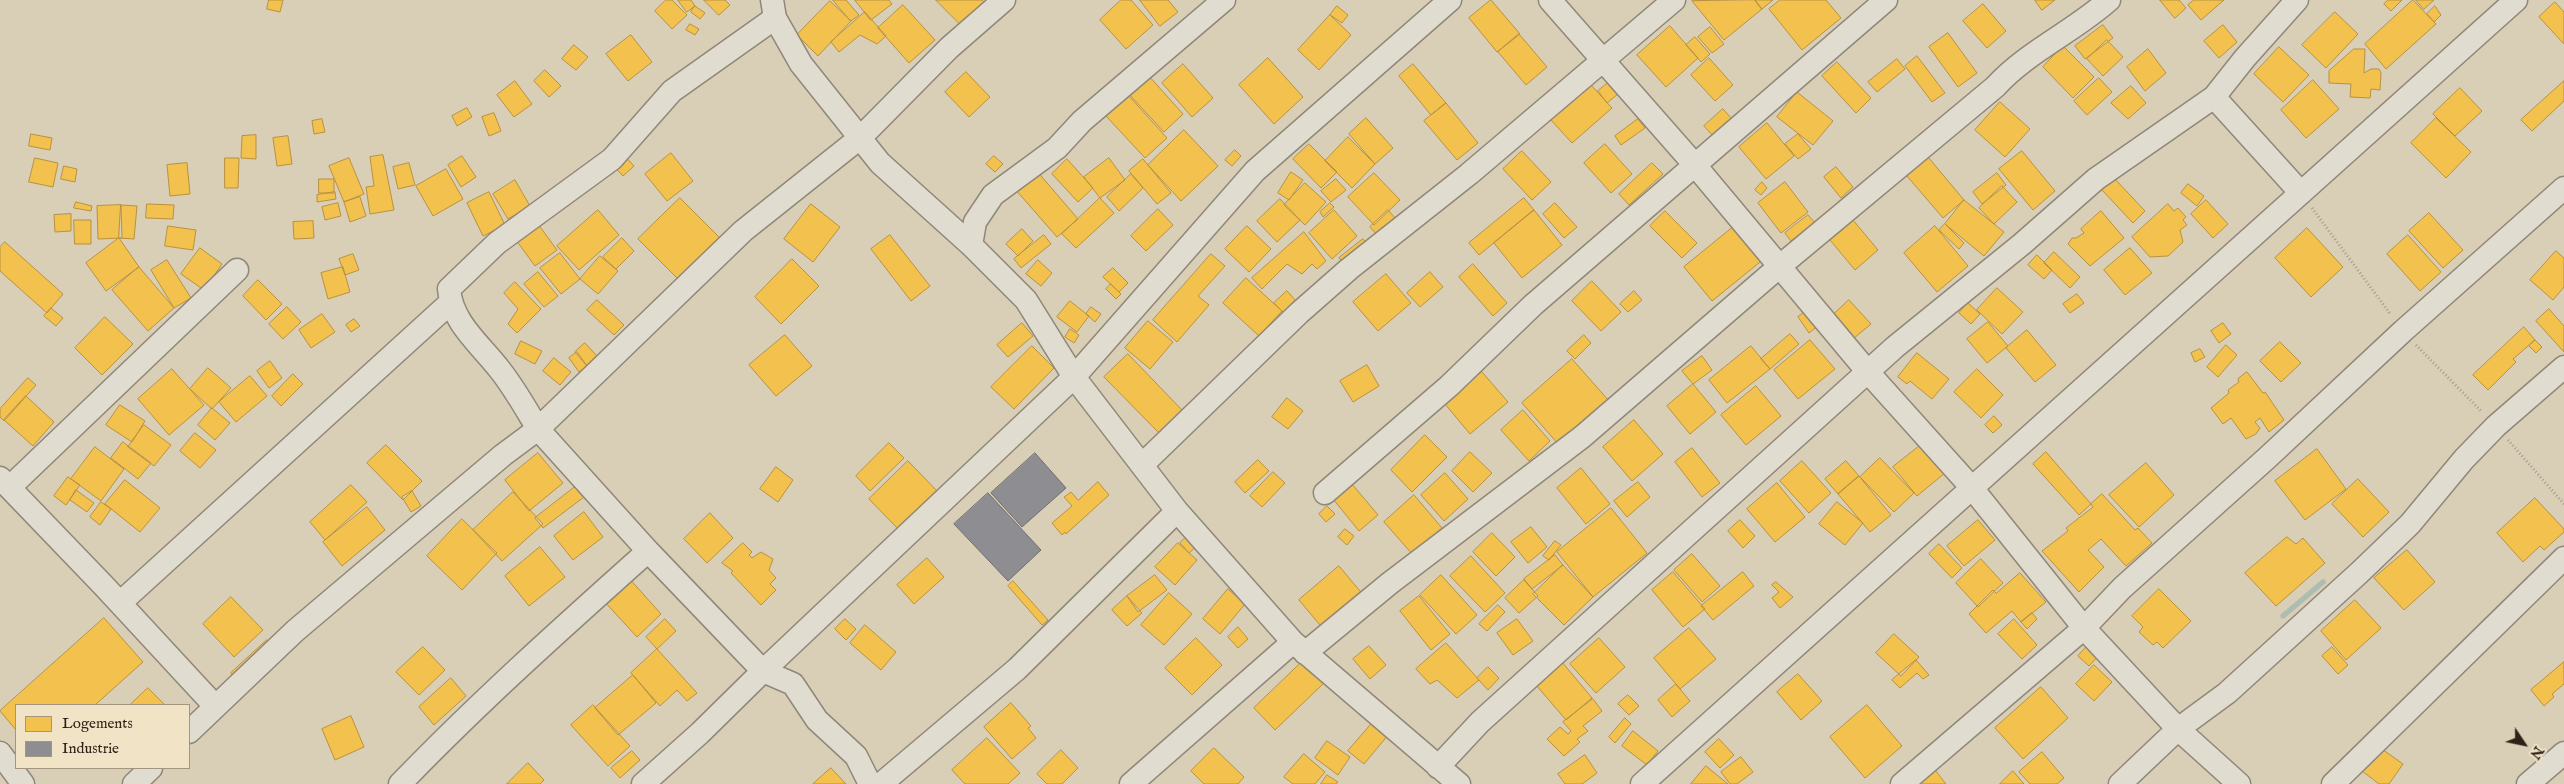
<!DOCTYPE html>
<style>
body{margin:0}
#map{position:relative;width:2564px;height:784px;overflow:hidden;background:#d9ceb6;font-family:"IM FELL English",serif}
canvas{display:block}
.legend{position:absolute;left:15px;top:704px;width:175px;height:65px;box-sizing:border-box;background:#f0e3c6;border:1px solid #a39580;margin:0;padding:6px 9px;list-style:none;font-size:15px;color:#2f2117}
.legend li{display:flex;align-items:center;gap:10px;height:25px}
.legend b{width:25px;border:1px solid #a39580}
.north{position:absolute;left:2499px;top:719px;width:50px;height:50px;-webkit-text-stroke:4px #f0e3c6;paint-order:stroke;rotate:124deg;font-size:14px;font-weight:700;line-height:20px;text-align:center;color:#2f2117}
.north::after{content:'';display:block;margin:auto;width:18px;height:22px;background:#2f2117;clip-path:polygon(50% 0,100% 100%,50% 72%,0 100%)}
</style>
<div id="map">
<canvas width="2564" height="784"></canvas>
<ul class="legend">
<li><b style="height:14px;background:#f2c14e"></b>Logements</li>
<li><b style="height:14px;background:#8d8d92"></b>Industrie</li>
</ul>
<div class="north">N</div>
</div>
<script>
const ctx = document.querySelector('canvas').getContext('2d');
ctx.lineJoin = 'round';
function fill(path, color) {
  ctx.fillStyle = color;
  ctx.fill(path, 'evenodd');
}
function trace(path, color, width, dash) {
  ctx.strokeStyle = color;
  ctx.lineWidth = width;
  ctx.lineCap = dash ? 'butt' : 'round';
  ctx.setLineDash(dash || []);
  ctx.stroke(path);
}
const homes = new Path2D(`
 M269,0H283L280,12L267,9Z
 M666,0H672L687,15L672,29L655,11Z
 M678,0H691L695,6L687,12Z
 M704,0H725L730,5L719,15Z
 M833,0H846L859,15L851,21Z
 M855,0H889L892,4L871,20Z
 M936,0H982L987,5L964,28Z
 M1121,0H1131L1153,25L1126,49L1100,20Z
 M1140,0H1168L1178,12L1160,26Z
 M1491,0L1520,34L1497,52L1469,18Z
 M1755,0L1762,9L1724,40L1692,1Z
 M1755,0H1773L1762,9Z
 M1780,0H1826L1841,18L1802,50L1769,9Z
 M2035,0H2055L2042,10Z
 M2160,0H2179L2186,8L2175,18Z
 M2194,0H2224L2201,20L2188,5Z
 M2388,0H2402L2391,11L2384,4Z
 M2413,0L2436,24L2386,69L2365,44Z
 M2416,0H2434L2424,9Z
 M830,1L851,21L818,56L797,35Z
 M2555,2L2564,12V44L2539,17Z
 M1983,4L2006,31L1987,48L1963,21Z
 M903,5L935,40L909,63L878,28Z
 M695,6L705,13L700,19L691,12Z
 M1337,6L1348,15L1342,23L1330,15Z
 M2435,6L2441,15L2434,22L2427,14Z
 M865,12L886,36L877,44L860,35L839,52L831,42Z
 M2335,12L2358,34L2326,68L2302,45Z
 M1330,15L1351,35L1319,70L1298,50Z
 M690,24L699,29L695,35L686,30Z
 M2103,25L2113,38L2085,59L2075,46Z
 M2223,25L2237,42L2219,58L2204,41Z
 M1670,26L1698,58L1666,87L1637,55Z
 M1710,27L1724,44L1712,53L1698,37Z
 M1948,33L1977,73L1958,87L1929,47Z
 M1519,34L1547,67L1526,85L1498,52Z
 M631,35L652,62L628,81L606,54Z
 M1695,37L1710,54L1701,62L1686,45Z
 M2107,40L2123,57L2103,76L2087,59Z
 M574,45L588,57L576,70L562,59Z
 M2063,46L2094,77L2073,98L2043,67Z
 M2279,47L2309,75L2283,102L2254,74Z
 M2148,49L2166,73L2145,91L2127,67Z
 M2354,49H2365L2364,73L2371,69H2379L2381,73L2380,90L2371,89L2370,98L2350,97L2351,84L2329,83V71Z
 M1917,56L1945,93L1932,102L1905,66Z
 M1268,58L1303,97L1274,124L1239,85Z
 M1709,58L1733,85L1715,101L1691,75Z
 M1897,59L1905,69L1877,92L1868,82Z
 M1837,62L1871,98L1856,113L1822,76Z
 M1183,64L1213,98L1192,117L1162,83Z
 M1413,64L1446,103L1431,115L1399,76Z
 M545,70L561,86L549,97L534,81Z
 M966,72L990,97L969,117L945,92Z
 M1148,75L1183,114L1164,132L1128,93Z
 M2099,78L2112,92L2087,115L2074,101Z
 M2313,80L2339,109L2306,138L2281,110Z
 M515,81L532,104L514,117L497,95Z
 M2564,81V101L2532,131L2521,120Z
 M1609,82L1618,94L1607,103L1598,91Z
 M1591,85L1612,108L1572,143L1551,120Z
 M2131,86L2146,103L2128,119L2111,103Z
 M2460,88L2482,111L2455,136L2433,114Z
 M1797,92L1833,121L1813,145L1777,117Z
 M1129,96L1167,138L1145,158L1106,116Z
 M2000,102L2030,129L2005,157L1975,130Z
 M1446,103L1478,143L1457,160L1424,121Z
 M467,108L472,117L457,126L452,116Z
 M1723,109L1732,119L1713,136L1704,126Z
 M494,113L501,131L489,136L482,117Z
 M1366,118L1393,148L1375,164L1349,134Z
 M2436,118L2471,152L2446,178L2411,143Z
 M322,119L325,132L314,134L312,121Z
 M1638,119L1645,128L1621,145L1615,136Z
 M1767,123L1794,156L1766,179L1739,147Z
 M1184,130L1218,166L1181,201L1148,165Z
 M31,134L52,138L50,150L29,146Z
 M1798,134L1811,149L1798,159L1785,144Z
 M256,135V159L241,158L242,136Z
 M288,136L292,164L277,166L273,138Z
 M1348,137L1375,164L1352,188L1325,161Z
 M1309,144L1337,172L1321,188L1293,159Z
 M1605,144L1632,174L1611,193L1584,163Z
 M1235,150L1241,156L1232,166L1225,160Z
 M620,151L634,166L623,176L609,161Z
 M1522,151L1551,182L1532,200L1503,169Z
 M2022,151L2055,191L2033,210L1999,169Z
 M671,153L693,181L667,201L645,174Z
 M383,155L394,210L370,214L366,187L374,186L370,157Z
 M462,156L476,177L461,187L448,165Z
 M994,156L1003,164L995,172L986,164Z
 M1928,157L1964,200L1943,218L1907,176Z
 M35,158L58,163L53,187L29,182Z
 M225,158H239L238,188H225Z
 M349,158L364,194L344,202L329,166Z
 M1109,158L1125,180L1100,198L1084,177Z
 M1067,159L1093,188L1078,202L1052,174Z
 M1143,159L1171,193L1157,204L1129,171Z
 M187,163L190,194L170,196L167,165Z
 M409,163L415,185L398,189L393,167Z
 M1652,163L1663,174L1629,205L1619,194Z
 M64,166L77,169L75,182L61,179Z
 M1836,167L1853,187L1841,198L1824,177Z
 M446,169L463,199L433,216L416,186Z
 M1036,170L1078,219L1057,237L1015,189Z
 M1291,172L1303,180L1289,200L1278,193Z
 M1374,173L1400,200L1374,225L1348,197Z
 M1997,173L2006,185L1982,204L1973,192Z
 M1131,174L1143,188L1119,211L1107,197Z
 M2114,178L2145,211L2133,223L2102,190Z
 M319,179H334V193H319Z
 M1336,179L1346,190L1331,202L1321,191Z
 M515,180L530,206L508,219L493,194Z
 M1762,182L1767,188L1761,195L1755,190Z
 M1785,182L1808,212L1781,233L1758,203Z
 M1305,183L1326,202L1305,225L1284,205Z
 M2188,184L2204,196L2197,206L2181,193Z
 M2002,186L2017,202L1994,224L1979,208Z
 M335,192L336,199L317,202V195Z
 M489,192L505,225L483,236L467,203Z
 M360,197L366,216L350,222L344,202Z
 M680,198L720,238L678,279L638,239Z
 M1100,198L1114,213L1076,248L1062,234Z
 M1524,198L1534,210L1479,255L1469,243Z
 M1280,199L1300,220L1277,242L1257,221Z
 M1964,200L2004,232L1984,256L1945,224Z
 M2206,200L2228,224L2213,238L2191,214Z
 M76,202L92,206L91,211L74,208Z
 M338,203L341,216L325,220L322,207Z
 M1330,203L1334,207L1323,217L1320,212Z
 M1555,203L1577,227L1564,238L1543,214Z
 M147,204L174,205L173,219L146,218Z
 M811,204L840,227L813,262L784,239Z
 M2168,204L2174,211L2178,208L2186,217L2183,220L2187,225L2180,230L2183,242L2168,256L2150,257L2132,237Z
 M121,205L122,238L98,239L97,206Z
 M121,205L137,206L134,239L119,238Z
 M1158,209L1173,225L1146,251L1131,236Z
 M598,210L619,235L579,270L557,246Z
 M1334,210L1357,236L1332,259L1309,233Z
 M1388,210L1396,219L1378,236L1370,227Z
 M1534,210L1562,245L1522,278L1494,243Z
 M1665,211L1697,243L1682,258L1650,226Z
 M2101,211L2124,238L2090,266L2068,244L2072,238H2076L2084,233L2081,229Z
 M2429,213L2463,250L2443,268L2409,231Z
 M71,214V231L55,232L54,215Z
 M1808,215L1815,223L1791,241L1785,233Z
 M74,220H91V244H75Z
 M1853,220L1878,250L1855,270L1830,240Z
 M313,221L314,238L294,239L293,222Z
 M538,224L557,250L535,266L516,240Z
 M1737,224L1765,258L1712,301L1684,267Z
 M1945,224L1964,243L1959,249L1939,230Z
 M168,226L196,230L193,250L165,246Z
 M1247,226L1271,249L1249,272L1225,249Z
 M1935,226L1968,266L1937,292L1904,253Z
 M2307,228L2343,267L2311,297L2275,258Z
 M1022,229L1033,241L1018,256L1006,244Z
 M1304,232L1326,261L1317,269L1312,264L1302,274L1287,264L1262,289L1252,278Z
 M890,235L930,286L911,301L871,249Z
 M1044,235L1051,244L1021,268L1014,259Z
 M2408,235L2441,272L2420,291L2387,254Z
 M119,238L139,267L106,291L86,263Z
 M622,238L634,251L616,269L603,257Z
 M1363,239L1367,244L1343,262L1339,258Z
 M5,242L63,294L47,313L0,271V247Z
 M200,248L222,264L204,290L181,274Z
 M2130,248L2152,273L2125,295L2104,270Z
 M2556,251L2564,258V287L2553,300L2530,280Z
 M2054,252L2080,277L2070,288L2044,263Z
 M560,253L580,279L561,294L540,268Z
 M353,254L359,270L345,275L339,259Z
 M1211,254L1225,266L1198,296L1209,305L1177,342L1153,320Z
 M2037,255L2052,270L2044,279L2028,265Z
 M600,256L618,271L598,294L580,279Z
 M792,259L819,286L781,324L755,297Z
 M167,260L191,298L174,308L151,270Z
 M1038,260L1052,273L1041,286L1026,274Z
 M1473,264L1507,303L1493,316L1459,277Z
 M139,267L174,308L148,331L112,290Z
 M343,267L350,292L328,299L321,273Z
 M1113,268L1128,283L1119,292L1103,277Z
 M538,272L558,296L544,307L524,284Z
 M1430,272L1443,287L1420,307L1407,293Z
 M1386,274L1411,303L1378,331L1353,302Z
 M1246,278L1282,311L1259,336L1223,303Z
 M258,280L282,304L266,320L243,296Z
 M1592,281L1621,312L1601,331L1572,301Z
 M515,282L541,309L517,333L508,324L518,309L504,293Z
 M1111,284L1121,294L1116,299L1106,289Z
 M1997,288L2023,312L2002,334L1977,310Z
 M1287,291L1298,303L1286,315L1274,303Z
 M1634,291L1642,300L1628,312L1620,304Z
 M2077,294L2084,303L2070,313L2063,304Z
 M597,300L624,325L614,335L587,310Z
 M1849,300L1871,324L1853,339L1833,315Z
 M1070,301L1089,316L1077,332L1057,317Z
 M1968,303L1980,314L1971,324L1959,313Z
 M287,307L301,322L283,339L269,324Z
 M1091,307L1101,314L1095,322L1086,314Z
 M51,308L63,318L56,326L44,316Z
 M1809,309L1820,324L1809,333L1798,317Z
 M2549,309L2564,326V352L2536,321Z
 M322,314L335,332L311,348L299,330Z
 M105,317L133,344L102,375L75,348Z
 M354,319L360,326L351,332L346,325Z
 M1148,321L1173,342L1150,369L1125,348Z
 M1988,322L2008,346L1987,363L1967,339Z
 M1022,323L1033,336L1008,357L997,345Z
 M2223,323L2231,334L2219,343L2211,331Z
 M2524,327L2535,340L2513,359L2516,362L2488,390L2473,375Z
 M1070,329L1079,335L1074,343L1065,337Z
 M2027,330L2056,365L2035,382L2006,348Z
 M1790,334L1799,344L1770,369L1761,359Z
 M785,335L812,366L776,396L749,365Z
 M1584,335L1591,343L1575,359L1567,351Z
 M1810,340L1835,369L1798,399L1774,370Z
 M2535,340L2542,347L2536,353L2529,346Z
 M521,341L542,351L535,364L515,354Z
 M2280,342L2301,363L2281,382L2260,361Z
 M585,343L597,356L587,366L575,352Z
 M2226,345L2237,355L2218,377L2207,367Z
 M1032,346L1054,368L1014,409L991,387Z
 M1751,346L1770,369L1727,403L1709,380Z
 M2200,349L2205,357L2195,362L2191,353Z
 M577,352L587,366L579,372L569,358Z
 M1917,353L1949,379L1932,399L1910,381L1907,384L1898,377Z
 M1128,354L1182,410L1159,433L1104,377Z
 M1702,356L1712,370L1693,384L1682,371Z
 M554,358L571,372L560,385L543,371Z
 M1572,359L1610,402L1560,446L1522,403Z
 M270,361L282,378L269,388L257,371Z
 M1367,365L1379,386L1353,402L1340,381Z
 M208,368L231,388L212,409L190,389Z
 M172,369L204,405L169,435L138,399Z
 M1977,369L2003,395L1981,418L1954,392Z
 M1482,372L1508,402L1470,434L1445,404Z
 M2247,372L2263,393L2265,392L2284,420L2269,432L2260,418L2255,422L2260,428L2256,434L2246,439L2231,418L2223,424L2211,408L2229,393L2228,390L2239,382L2238,379Z
 M293,374L303,384L281,406L272,396Z
 M250,376L267,396L236,422L219,402Z
 M28,378L36,385L4,421L0,417V409Z
 M1693,384L1716,412L1690,434L1667,406Z
 M1756,386L1781,416L1746,445L1721,415Z
 M26,396L54,422L33,446L4,420Z
 M1287,398L1303,411L1288,429L1272,417Z
 M120,405L145,421L132,442L106,425Z
 M212,408L230,423L215,440L198,425Z
 M1523,410L1550,441L1529,461L1501,430Z
 M1994,416L2002,425L1993,433L1985,425Z
 M1634,420L1663,454L1632,481L1603,447Z
 M144,425L171,445L154,466L128,447Z
 M195,433L216,450L200,468L180,451Z
 M1425,435L1447,457L1412,492L1391,470Z
 M123,442L151,463L138,479L111,458Z
 M889,443L904,458L870,491L856,476Z
 M1922,444L1945,473L1917,496L1893,467Z
 M386,445L422,481L403,500L367,463Z
 M95,447L124,469L101,501L71,479Z
 M1692,448L1720,483L1702,497L1675,462Z
 M2317,449L2346,489L2305,520L2275,481Z
 M1470,452L1492,473L1473,492L1452,471Z
 M2046,452L2091,504L2079,515L2033,464Z
 M538,453L563,483L529,511L505,480Z
 M1880,458L1914,493L1894,512L1860,477Z
 M1258,460L1269,471L1245,493L1235,482Z
 M908,461L940,494L901,532L869,499Z
 M1802,461L1831,493L1809,513L1780,481Z
 M1846,461L1859,476L1838,494L1825,479Z
 M2146,463L2174,495L2139,527L2109,495Z
 M776,467L793,480L778,502L760,489Z
 M1581,468L1610,504L1586,524L1557,488Z
 M1273,472L1285,483L1262,507L1250,496Z
 M1445,473L1468,499L1444,521L1421,495Z
 M1859,476L1891,515L1870,532L1838,494Z
 M68,477L80,485L66,505L54,496Z
 M2358,479L2389,512L2363,537L2332,504Z
 M125,480L160,508L140,532L105,504Z
 M1098,482L1109,495L1066,534L1065,532L1062,535L1052,523L1072,506L1064,497L1071,492L1078,500Z
 M1638,482L1650,497L1627,517L1614,501Z
 M580,483L588,494L543,528L535,518Z
 M1777,483L1805,517L1775,542L1747,509Z
 M1352,484L1378,515L1359,531L1333,499Z
 M351,485L367,502L325,540L310,522Z
 M76,490L94,503L87,512L70,500Z
 M412,491L421,506L411,512L402,497Z
 M513,492L543,524L502,561L473,530Z
 M2102,494L2135,530L2138,528L2152,543L2126,566L2101,539L2088,550L2104,567L2079,592L2042,551L2068,531L2066,528L2093,507L2091,504Z
 M1414,495L1442,528L1413,555L1384,522Z
 M2535,498L2564,529V532L2544,550L2540,546L2523,562L2497,533Z
 M101,502L111,509L100,525L90,517Z
 M1837,502L1863,523L1845,545L1819,524Z
 M1327,506L1335,514L1326,522L1319,514Z
 M367,507L385,530L342,566L323,542Z
 M1611,508L1647,553L1593,597L1557,552Z
 M584,512L603,537L573,560L554,536Z
 M710,513L733,538L707,563L684,539Z
 M462,519L497,553L462,590L427,556Z
 M1740,520L1755,536L1743,548L1728,531Z
 M1978,520L1995,540L1964,566L1947,546Z
 M1531,527L1547,547L1528,563L1511,542Z
 M1345,529L1354,536L1347,545L1338,537Z
 M1192,531L1202,541L1189,553L1180,543Z
 M1492,533L1515,557L1496,576L1473,552Z
 M2287,537L2296,544L2303,538L2325,563L2276,606L2245,573Z
 M1555,541L1561,545L1549,560L1543,556Z
 M743,543L752,552L749,555L752,558L761,552L773,559L769,570L776,578L770,584L776,590L761,605L731,573L733,571L722,563Z
 M1178,543L1197,560L1175,585L1155,567Z
 M1939,544L1962,568L1952,578L1929,554Z
 M540,547L565,577L529,606L505,576Z
 M2407,550L2435,582L2404,610L2374,578Z
 M1692,554L1720,586L1702,602L1674,570Z
 M1555,555L1563,565L1532,589L1524,579Z
 M1471,556L1505,593L1485,612L1450,576Z
 M927,558L944,577L914,604L897,585Z
 M1981,559L2003,583L1978,607L1956,583Z
 M1563,565L1593,597L1564,625L1533,594Z
 M1339,566L1365,597L1325,631L1299,600Z
 M1673,572L1705,609L1683,627L1652,590Z
 M1743,572L1754,586L1713,620L1701,606Z
 M2020,573L2046,602L2021,622L2012,611L1986,633L1969,614L1993,590L1996,593Z
 M1155,575L1167,590L1138,612L1127,596Z
 M1441,575L1477,615L1456,634L1420,595Z
 M628,577L661,614L637,637L603,600Z
 M1524,580L1538,596L1519,613L1505,598Z
 M1013,581L1048,620L1042,625L1008,586Z
 M1776,582L1793,597L1780,608L1772,598L1779,592L1772,585Z
 M1228,589L1245,604L1220,634L1203,619Z
 M2159,589L2191,621L2163,648L2157,642L2153,645L2139,632L2143,627L2132,616Z
 M1169,593L1192,614L1164,645L1141,625Z
 M1127,596L1142,613L1127,626L1112,610Z
 M1419,596L1450,634L1431,650L1400,611Z
 M231,597L263,630L234,657L203,624Z
 M2355,600L2381,628L2346,660L2321,631Z
 M1498,605L1505,612L1487,631L1479,624Z
 M2032,613L2037,619L2027,629L2021,622Z
 M104,618L143,662L95,705H16V730L0,711Z
 M665,619L676,631L657,649L646,637Z
 M845,619L856,629L846,640L835,629Z
 M1517,619L1533,641L1513,655L1497,633Z
 M2014,619L2037,645L2022,659L1998,634Z
 M865,625L896,652L881,670L850,643Z
 M1238,627L1248,639L1238,648L1228,637Z
 M1689,628L1716,659L1680,689L1654,658Z
 M1894,634L1919,657L1901,676L1876,653Z
 M1196,638L1222,665L1192,695L1165,668Z
 M1599,638L1625,667L1596,693L1570,664Z
 M267,640L275,649L239,682L231,673Z
 M2091,642L2102,652L2089,666L2078,656Z
 M1446,643L1479,680L1457,698L1437,680L1430,684L1416,669Z
 M1369,646L1386,665L1370,679L1353,659Z
 M423,647L445,670L419,695L396,672Z
 M2332,647L2348,665L2338,674L2322,656Z
 M657,649L697,693L687,701L677,690L660,706L631,673Z
 M1304,660L1325,682L1275,730L1254,708Z
 M1916,660L1929,675L1923,679L1917,673L1900,688L1892,680Z
 M1562,662L1592,698L1566,720L1536,685Z
 M2564,662V684L2552,694L2554,697L2544,706L2531,690Z
 M2094,665L2112,682L2094,701L2076,684Z
 M1488,667L1499,678L1488,690L1477,678Z
 M1798,674L1822,701L1801,720L1777,692Z
 M633,675L656,703L618,735L595,708Z
 M451,678L466,696L434,725L419,707Z
 M1676,684L1690,701L1672,717L1658,700Z
 M2041,687L2068,718L2023,759L1995,728Z
 M148,688L165,705H130Z
 M1628,695L1639,706L1629,715L1618,704Z
 M1593,699L1602,711L1583,726L1588,731L1577,739L1580,742L1564,756L1547,739L1560,727L1568,734L1571,731L1563,722Z
 M1011,703L1031,726L1028,728L1036,738L1012,759L984,727Z
 M593,705L630,746L608,766L571,725Z
 M1867,705L1902,746L1865,778L1830,737Z
 M351,716L364,747L335,760L322,729Z
 M1625,718L1631,724L1615,743L1609,737Z
 M1374,721L1389,734L1364,764L1348,751Z
 M1633,731L1658,751L1647,765L1622,746Z
 M987,738L1020,773L1008,784H965L952,770Z
 M1719,739L1734,755L1720,768L1705,752Z
 M1327,741L1350,757L1338,775L1315,758Z
 M2379,747L2403,764L2389,784H2379L2362,771Z
 M1214,748L1244,777L1238,784H1204L1191,771Z
 M1061,750L1078,768L1062,784H1047L1037,774Z
 M632,751L640,760L620,778L611,768Z
 M2042,752L2064,778L2057,784H2030L2019,772Z
 M1304,754L1325,772L1315,784H1293L1284,777Z
 M1585,755L1597,773L1582,784H1565L1558,774Z
 M1741,757L1753,772L1737,784H1730L1721,772Z
 M528,763L544,780L540,784H507Z
 M1706,766L1728,784H1691Z
 M831,768L846,784H813Z
 M1935,770L1946,784H1916Z
 M2013,771L2024,784H2000Z
 M1327,775L1338,782L1336,784H1321Z`);
fill(homes, '#f2c14e');
trace(homes, '#b8913e', 1);
const industry = new Path2D(`
 M1035,453L1066,488L1022,527L991,493Z
 M988,493L1041,550L1008,581L954,524Z`);
fill(industry, '#8d8d92');
trace(industry, '#716d6d', 1);
trace(new Path2D(`
 M2283,616L2323,582`), '#acbeb1', 5.5);
const minor = new Path2D(`
 M772,0L775,18L801,64L880,163L971,245L1026,300L1074,377L1177,511L1293,642L1459,784
 M1550,0L1694,164L1867,371L1972,488L2084,628L2178,729L2239,784
 M775,18L672,91L612,159L497,243L449,289C452,323 480,344 500,370C515,389 526,409 538,429L743,231L861,137L949,48L1004,0
 M2214,97L2245,58L2297,0
 M971,245L975,222L993,195L1057,148L1082,121L1224,0
 M1142,465L1299,313L1349,269L1469,174L1674,0
 M0,478L104,586L215,706
 M10,487L237,270
 M1325,493L1449,386L1533,305L1886,0
 M120,603L450,303
 M1305,653L1390,583L1582,437L1780,266L1995,87C2028,51 2073,32 2109,0
 M189,732L295,631L503,455L538,429L648,551L763,671L1074,377L1255,171L1450,0
 M0,753L23,784
 M1438,767L1480,722L1895,347L2022,244L2096,179L2214,97L2301,193
 M134,784L151,768
 M400,784C479,702 563,627 648,551
 M643,784L700,733L763,671L793,684L817,720L856,756L870,784
 M881,784L1017,669L1177,511
 M1131,784L1293,642
 M1642,784L2516,0
 M1902,784L2084,628L2122,588L2267,458L2403,331L2564,188
 M2120,784L2178,729L2227,693L2359,573L2410,524L2464,459L2496,426L2564,367
 M2333,784L2564,558
 M2528,784L2564,753`);
trace(minor, '#8f8778', 25);
trace(new Path2D(`
 M2312,208L2391,315
 M2416,345L2482,412
 M2508,440L2564,504`), '#a29c91', 3, [1, 2.5]);
trace(minor, '#e1dcd0', 22);
</script>
